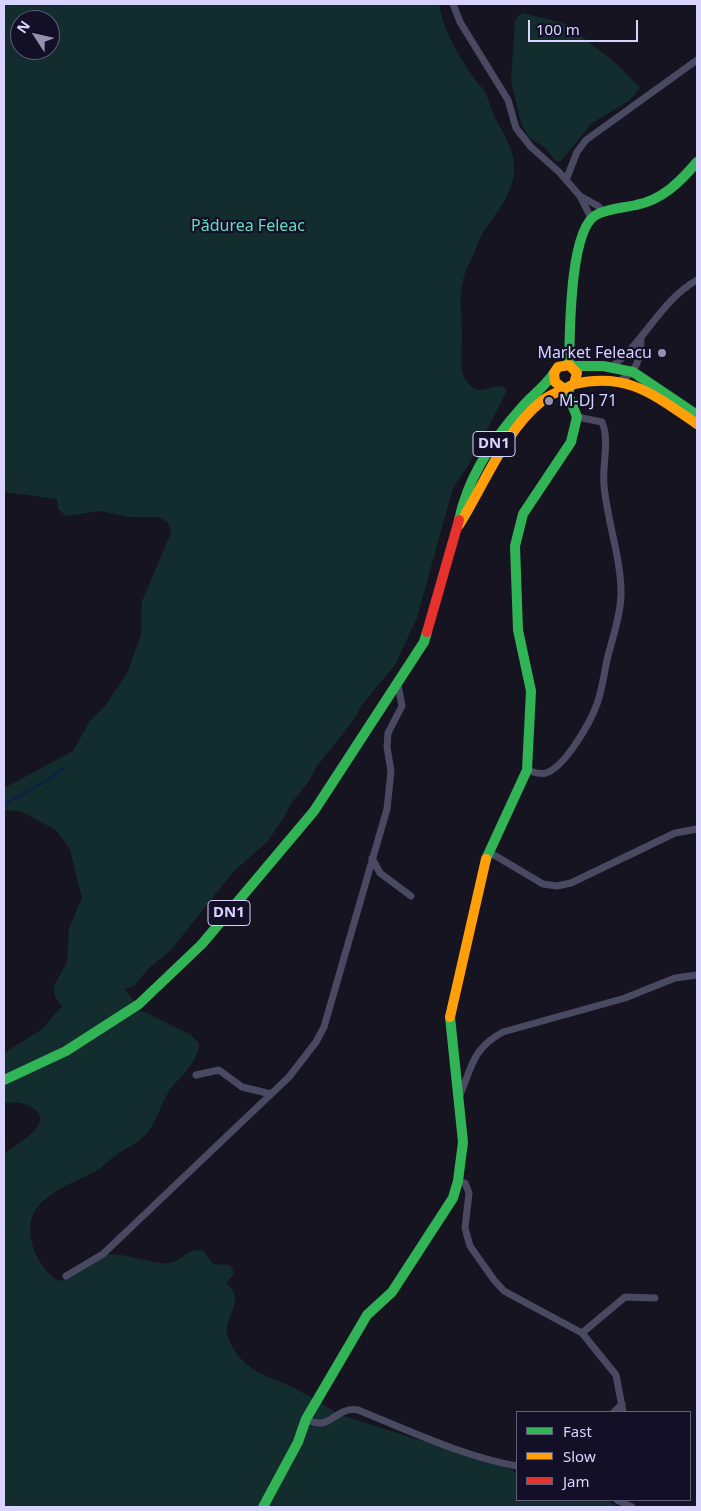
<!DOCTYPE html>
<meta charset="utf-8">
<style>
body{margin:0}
#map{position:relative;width:701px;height:1511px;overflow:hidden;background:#161421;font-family:"Noto Sans",sans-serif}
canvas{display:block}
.frame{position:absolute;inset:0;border:5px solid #d9d4ff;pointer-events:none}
.legend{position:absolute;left:516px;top:1411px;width:175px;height:90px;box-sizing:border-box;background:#130f26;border:1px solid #625e7d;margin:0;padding:6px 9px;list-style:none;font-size:15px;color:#d9d4ff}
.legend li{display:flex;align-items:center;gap:10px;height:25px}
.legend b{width:25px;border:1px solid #625e7d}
.north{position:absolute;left:10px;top:10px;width:50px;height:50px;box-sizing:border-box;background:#130f26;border:1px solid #625e7d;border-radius:50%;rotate:305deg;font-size:14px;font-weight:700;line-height:20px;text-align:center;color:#d9d4ff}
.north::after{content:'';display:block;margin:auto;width:18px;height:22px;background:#9591b1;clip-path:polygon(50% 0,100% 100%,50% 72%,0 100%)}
.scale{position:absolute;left:528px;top:20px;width:110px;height:22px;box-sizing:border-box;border:2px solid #d9d4ff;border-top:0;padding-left:6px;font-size:15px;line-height:18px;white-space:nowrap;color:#d9d4ff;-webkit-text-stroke:4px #130f26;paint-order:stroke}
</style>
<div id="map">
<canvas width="701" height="1511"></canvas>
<div class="frame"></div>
<ul class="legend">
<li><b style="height:6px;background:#30b455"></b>Fast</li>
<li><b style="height:6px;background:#ff9f0a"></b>Slow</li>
<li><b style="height:6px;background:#e5322d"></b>Jam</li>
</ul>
<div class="north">N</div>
<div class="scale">100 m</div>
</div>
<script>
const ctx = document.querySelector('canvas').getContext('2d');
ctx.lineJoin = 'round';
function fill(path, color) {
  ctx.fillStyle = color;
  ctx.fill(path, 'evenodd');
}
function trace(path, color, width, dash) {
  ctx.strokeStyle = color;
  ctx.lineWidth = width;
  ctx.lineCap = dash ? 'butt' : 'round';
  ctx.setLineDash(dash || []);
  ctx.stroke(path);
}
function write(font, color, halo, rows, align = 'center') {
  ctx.font = font + ' "Noto Sans",sans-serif';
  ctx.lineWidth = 4.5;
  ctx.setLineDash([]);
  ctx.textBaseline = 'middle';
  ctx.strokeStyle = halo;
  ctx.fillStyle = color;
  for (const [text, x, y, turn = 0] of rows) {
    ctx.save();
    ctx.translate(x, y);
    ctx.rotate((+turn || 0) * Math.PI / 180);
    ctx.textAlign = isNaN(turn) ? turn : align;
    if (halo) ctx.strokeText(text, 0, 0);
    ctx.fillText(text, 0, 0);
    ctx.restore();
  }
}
fill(new Path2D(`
 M4,4H439C444,32 458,55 474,78C477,83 481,86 484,90C489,99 491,109 495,118C503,133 512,146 514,163C517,189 497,212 484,231C478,241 475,252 470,262C455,290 463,309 462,337C462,352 457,377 472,387C483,395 492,383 504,387L507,391L469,464L453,488L417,618L395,665L361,706L353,721L317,766L309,781L291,804L283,819L267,842L233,872L171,950L149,968L134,986L125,989L140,1010L191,1035L199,1043C198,1062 184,1073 172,1087C160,1103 157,1126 141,1139C132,1146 121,1151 112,1158C106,1163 101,1169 94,1172C75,1182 49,1191 36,1209C21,1230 37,1271 60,1281C78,1277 89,1259 107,1255C122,1251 151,1265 169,1263C183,1262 187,1246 204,1251L213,1264L229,1265L233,1270V1275L226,1283C247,1300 226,1312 227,1332C227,1336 230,1342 232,1346C249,1376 271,1375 298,1390C314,1398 327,1409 344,1416L511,1469L517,1473V1500H607L618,1507H4V1154C14,1146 56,1123 34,1109C24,1102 16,1102 4,1103V1053L41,1030L62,1006L55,997L54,986L67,962L69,928L82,898L70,849L56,830L20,811L4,810V788L73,751L90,721L105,706L127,673L141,635L142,601L171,533L168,523L159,517H129L100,511L66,516L58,509L57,499L4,492ZM20,20H50V50H20Z
 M524,13L566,24L618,65L640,88L630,100L592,123L560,162L556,161L544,147L529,138L521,123L511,81L515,21L518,16Z`), '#132c2d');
trace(new Path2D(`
 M4,804L43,783L63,769`), '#0d2144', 2.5);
trace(new Path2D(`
 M453,4L460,22L508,100L516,128L531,147L559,172L580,196L591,218
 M566,180L577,152L586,140L697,60
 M580,196L598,206L604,212
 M611,367C645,342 660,301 697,280
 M621,380C637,373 641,356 641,339
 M527,770C533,772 541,775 546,773C565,767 590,723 597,704C602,690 604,674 607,660C612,639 621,615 621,593C621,557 607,521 604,485C602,464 610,441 602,422L577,417
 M489,852L543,884L557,886L571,883L675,833L697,829
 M372,858L380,873L411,896
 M196,1075L219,1070L242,1087L271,1094
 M460,1095C472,1066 473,1048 503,1032L625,998L675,978L697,975
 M458,1181L465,1183L469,1193L465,1228L470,1246L494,1280L504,1291L582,1333L616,1375L623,1412
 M66,1276L103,1254L289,1077L316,1042L324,1027L387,809L391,771L387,747L388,733L402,706L398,685
 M582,1333L625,1297L655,1298
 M614,1412L622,1404
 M306,1419C331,1433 334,1406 358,1410C410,1431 462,1456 517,1466
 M617,1500L632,1507`), '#4a4962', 7);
trace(new Path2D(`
 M569,365C570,335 569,230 596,215C608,208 623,208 636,205C662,200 680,182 697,162
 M571,366H603L633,372L697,415
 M459,520C468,477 494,438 522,407C533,395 545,386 554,373
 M486,859L527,770L531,691L518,630L515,546L523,514L571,442L577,417L568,394L570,386
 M4,1080L66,1051L139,1004L202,944L314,811L424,642L427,632
 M263,1507L298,1442L306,1419L367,1315L392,1292L453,1198L458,1181L463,1142L450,1017`), '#30b455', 10);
trace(new Path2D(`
 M574,384C629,372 654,395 697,424
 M459,525C485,484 504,431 543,400C552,393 564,390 574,384L577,373L569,365L558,367L554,373L555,382L563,388
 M450,1017L486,859`), '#ff9f0a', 10);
trace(new Path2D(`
 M427,632L459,520`), '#e5322d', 10);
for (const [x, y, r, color] of [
 [662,353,5,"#9591b1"],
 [549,401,5,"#9591b1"]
]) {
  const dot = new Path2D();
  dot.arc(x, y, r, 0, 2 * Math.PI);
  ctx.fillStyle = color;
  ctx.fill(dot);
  trace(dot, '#130f26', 2);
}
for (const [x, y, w] of [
 [494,444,42],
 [229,913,42]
]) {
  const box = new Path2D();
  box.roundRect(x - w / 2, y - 12.5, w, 25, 4);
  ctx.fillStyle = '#130f26';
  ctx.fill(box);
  trace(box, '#d9d4ff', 1);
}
write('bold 15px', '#d9d4ff', null, [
 ["DN1",494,444],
 ["DN1",229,913]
]);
write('16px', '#5fe0c0', '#130f26', [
 ["Pădurea Feleac",248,226]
]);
write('16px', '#d9d4ff', '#130f26', [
 ["Market Feleacu",652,353],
 ["M-DJ 71",559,401,"left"]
], 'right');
</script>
